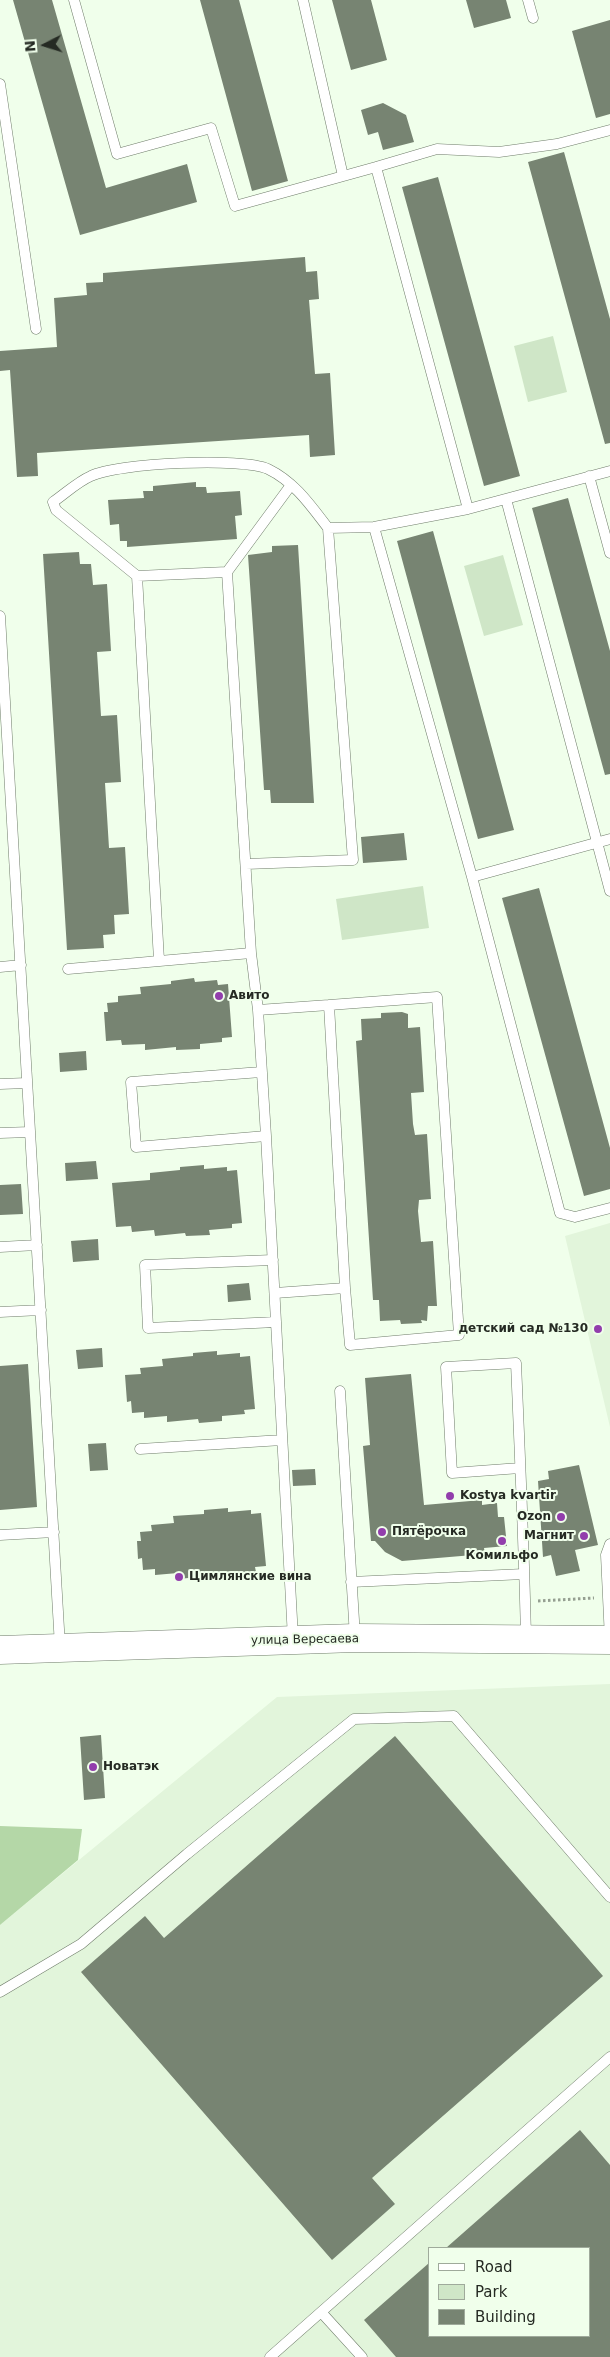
<!DOCTYPE html>
<meta charset="utf-8">
<style>
body{margin:0}
#map{position:relative;width:610px;height:2357px;overflow:hidden;background:#f0ffeb;font-family:"DejaVu Sans",sans-serif}
canvas{display:block}
.legend{position:absolute;left:428px;top:2247px;width:162px;height:90px;box-sizing:border-box;background:#f0ffeb;border:1px solid #9faa9b;margin:0;padding:6px 9px;list-style:none;font-size:15px;color:#252a23}
.legend li{display:flex;align-items:center;gap:10px;height:25px}
.legend b{width:25px;border:1px solid #9faa9b}
.north{position:absolute;left:20px;top:20px;width:50px;height:50px;-webkit-text-stroke:4px #f0ffeb;paint-order:stroke;rotate:265deg;font-size:14px;font-weight:700;line-height:20px;text-align:center;color:#252a23}
.north::after{content:'';display:block;margin:auto;width:18px;height:22px;background:#252a23;clip-path:polygon(50% 0,100% 100%,50% 72%,0 100%)}
</style>
<div id="map">
<canvas width="610" height="2357"></canvas>
<ul class="legend">
<li><b style="height:6px;background:#fff"></b>Road</li>
<li><b style="height:14px;background:#cfe6c7"></b>Park</li>
<li><b style="height:14px;background:#778472"></b>Building</li>
</ul>
<div class="north">N</div>
</div>
<script>
const ctx = document.querySelector('canvas').getContext('2d');
ctx.lineJoin = 'round';
function fill(path, color) {
  ctx.fillStyle = color;
  ctx.fill(path, 'evenodd');
}
function trace(path, color, width, dash) {
  ctx.strokeStyle = color;
  ctx.lineWidth = width;
  ctx.lineCap = dash ? 'butt' : 'round';
  ctx.setLineDash(dash || []);
  ctx.stroke(path);
}
function write(font, color, halo, rows, align = 'center') {
  ctx.font = font + ' "DejaVu Sans",sans-serif';
  ctx.lineWidth = 4;
  ctx.setLineDash([]);
  ctx.textBaseline = 'middle';
  ctx.strokeStyle = halo;
  ctx.fillStyle = color;
  for (const [text, x, y, turn = 0] of rows) {
    ctx.save();
    ctx.translate(x, y);
    ctx.rotate((+turn || 0) * Math.PI / 180);
    ctx.textAlign = isNaN(turn) ? turn : align;
    if (halo) ctx.strokeText(text, 0, 0);
    ctx.fillText(text, 0, 0);
    ctx.restore();
  }
}
fill(new Path2D(`
 M610,1223V1427L565,1236Z
 M610,1684V2357H0V1925L277,1697ZM429,2248H589V2336H429Z`), '#e2f5db');
fill(new Path2D(`
 M553,336L567,392L528,402L514,346Z
 M503,555L523,625L484,636L464,566Z
 M423,886L429,928L342,940L336,899Z`), '#cfe6c7');
fill(new Path2D(`
 M0,1826L82,1829L78,1860L0,1925Z`), '#b4d7a7');
fill(new Path2D(`
 M13,0H52L106,188L187,164L197,202L80,235Z
 M200,0H239L288,181L252,191Z
 M332,0H371L387,60L351,70Z
 M466,0H506L511,18L474,28Z
 M610,20V114L596,118L572,31Z
 M383,103L406,115L414,142L383,150L378,132L368,135L361,110Z
 M564,152L610,319V443L605,444L528,162Z
 M438,177L520,476L484,486L402,187Z
 M305,257L306,272L317,271L319,299L309,300L315,374L330,373L335,455L310,457L309,435L37,453L38,476L17,477L10,370L0,371V351L57,347L54,298L87,295L86,283L103,282V273Z
 M196,482V487H206L207,493L240,491L242,515L235,516L237,539L127,547V541H120L119,524L110,525L108,500L144,498L143,491H153V486Z
 M568,498L610,651V774L605,775L532,508Z
 M433,531L514,830L478,839L397,541Z
 M298,545L314,803H271L270,790H264L248,555L272,552V546Z
 M79,552L80,564H91L93,585L107,584L111,651L97,652L101,716L117,715L121,782L105,783L109,848L125,847L129,914L114,915L115,934L103,935L104,948L67,950L43,554Z
 M404,833L407,860L363,863L361,837Z
 M539,888L610,1148V1189L584,1196L502,898Z
 M194,978L195,982L217,980L218,985L228,984L232,1037L222,1038V1042L200,1044V1049L176,1050V1047L145,1050V1044L122,1045L121,1040L106,1041L104,1012H108L107,1003L118,1002V996L141,994L140,987L171,984V981Z
 M402,1012L408,1014V1028L420,1027L424,1092L411,1093L413,1124L415,1135L427,1134L431,1199L419,1200L418,1211L421,1242L433,1241L437,1306H428L427,1321L421,1320L422,1323L401,1324L400,1320L380,1321L379,1300H373L356,1041L362,1040L361,1019L381,1018V1013Z
 M86,1051L87,1070L60,1072L59,1053Z
 M96,1161L98,1179L66,1181L65,1163Z
 M204,1165V1169L227,1167V1171L237,1170L242,1223L232,1224V1228L209,1230L210,1235L186,1236L185,1233L155,1236L154,1230L132,1232L131,1226L116,1227L112,1183L150,1180V1173L180,1170V1167Z
 M21,1184L23,1214L0,1215V1185Z
 M98,1239L99,1260L73,1262L71,1241Z
 M249,1283L251,1300L228,1302L227,1285Z
 M102,1348L103,1367L78,1369L76,1350Z
 M217,1351V1355L240,1353V1357L250,1356L255,1409L244,1410L245,1414L222,1416V1421L199,1423L198,1419L167,1422V1416L144,1418V1412L132,1413L131,1401L127,1402L125,1375L141,1374L140,1368L163,1366L162,1359L193,1356V1353Z
 M28,1364L37,1507L0,1510V1366Z
 M411,1374L424,1505L482,1500V1505L497,1503L498,1517H504L507,1546L484,1548L485,1554L402,1561L385,1552L375,1541H371L363,1446L370,1445L365,1378Z
 M106,1443L108,1470L90,1471L88,1444Z
 M579,1465L598,1545L575,1550L580,1571L556,1576L551,1555L543,1557L538,1481L549,1479L548,1471Z
 M315,1469L316,1485L293,1486L292,1470Z
 M228,1508V1512L251,1510V1514L261,1513L266,1566L255,1567L256,1572L233,1573V1578L209,1580V1576L178,1579V1573L155,1575V1569L143,1570L142,1558L138,1559L137,1541H141L140,1532L152,1531L151,1525L174,1523L173,1516L204,1514V1510Z
 M101,1735L105,1798L84,1800L80,1737Z
 M395,1736L603,1976L372,2178L395,2204L332,2260L81,1972L145,1916L164,1938Z
 M580,2130L610,2165V2357H396L364,2320L429,2263V2336H589V2248H446Z`), '#778472');
const lane = new Path2D(`
 M74,0L117,154L211,128L235,206L376,167L468,509
 M303,0L343,176
 M528,0L533,18
 M0,84L36,329
 M376,167L437,149L499,152L557,144L610,130
 M589,476L610,553
 M506,499L610,891
 M374,527L472,877L560,1213L575,1217L610,1208
 M227,572L137,576L56,510L53,502C65,494 77,482 91,476C117,463 242,457 268,469C295,482 311,506 328,528
 M137,576L159,960
 M0,616L60,1646
 M246,864L353,860L328,528L374,527L468,509L610,471
 M472,877L610,839
 M251,953L258,1010L266,1136L293,1638
 M0,967L21,965
 M68,969L251,953L227,572L291,485
 M329,1005L437,997L459,1335L350,1345L345,1288
 M258,1010L329,1005L345,1288L275,1293
 M261,1072L131,1082L136,1147L266,1136
 M0,1084L27,1083
 M0,1133L30,1132
 M0,1247L37,1245
 M273,1260L145,1265L148,1328L276,1322
 M0,1312L41,1310
 M340,1391L355,1637
 M140,1449L282,1440
 M520,1468L452,1473L446,1367L516,1363C520,1455 524,1546 526,1638
 M0,1535L54,1532
 M351,1582L524,1574
 M610,1639L606,1555L610,1544
 M0,1992L81,1944L187,1854L354,1719L454,1716L610,1897
 M321,2312L362,2357
 M270,2357L610,2057`);
const secondary = new Path2D(`
 M0,1650L355,1638L610,1640`);
trace(lane, '#707d6b', 11);
trace(secondary, '#707d6b', 29);
trace(new Path2D(`
 M538,1601L594,1598`), '#959f91', 3, [2.5, 2.5]);
trace(lane, '#fff', 10);
trace(secondary, '#fff', 28);
for (const [x, y, r, color] of [
 [219,996,5,"#923eac"],
 [598,1329,5,"#923eac"],
 [450,1496,5,"#923eac"],
 [561,1517,5,"#923eac"],
 [382,1532,5,"#923eac"],
 [584,1536,5,"#923eac"],
 [502,1541,5,"#923eac"],
 [179,1577,5,"#923eac"],
 [93,1767,5,"#923eac"]
]) {
  const dot = new Path2D();
  dot.arc(x, y, r, 0, 2 * Math.PI);
  ctx.fillStyle = color;
  ctx.fill(dot);
  trace(dot, '#f0ffeb', 2);
}
write('bold 12px', '#252a23', '#f0ffeb', [
 ["Авито",229,996],
 ["детский сад №130",588,1329,"right"],
 ["Kostya kvartir",460,1496],
 ["Ozon",551,1517,"right"],
 ["Пятёрочка",392,1532],
 ["Магнит",574,1536,"right"],
 ["Комильфо",502,1556,"center"],
 ["Цимлянские вина",189,1577],
 ["Новатэк",103,1767]
], 'left');
write('12px', '#252a23', '#f0ffeb', [
 ["улица Вересаева",305,1640,-1]
]);
</script>
